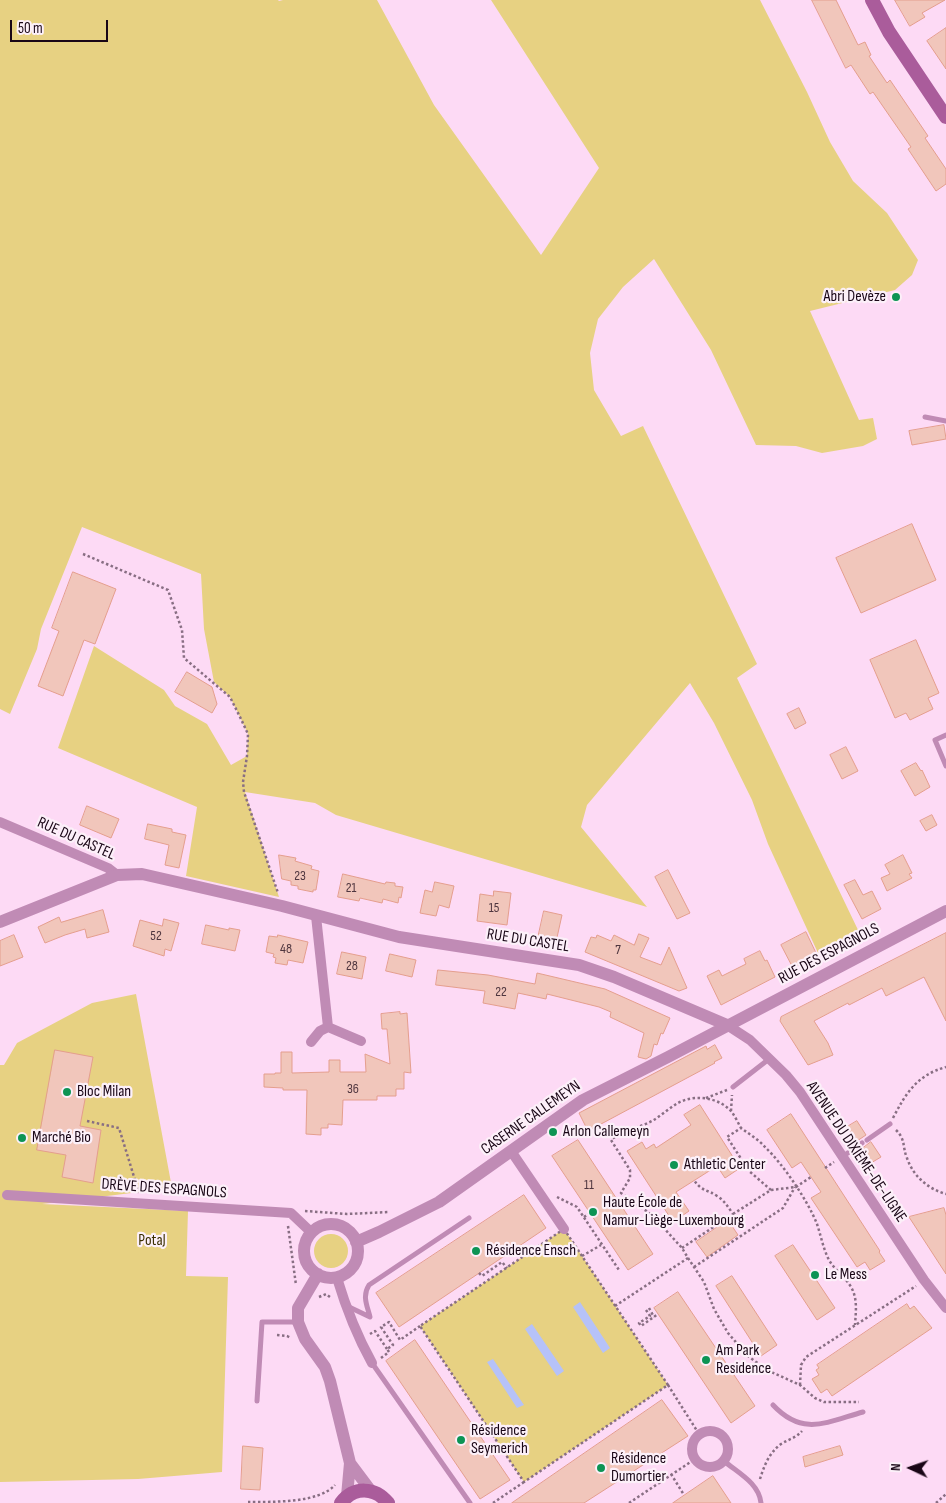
<!DOCTYPE html>
<meta charset="utf-8">
<style>
body{margin:0}
#map{position:relative;width:946px;height:1503px;overflow:hidden;background:#fddaf5;font-family:"Sofia Sans Condensed",sans-serif}
canvas{display:block}
.north{position:absolute;left:886px;top:1443px;width:50px;height:50px;-webkit-text-stroke:4px #fcf0f9;paint-order:stroke;rotate:273deg;font-size:14px;font-weight:700;line-height:20px;text-align:center;color:#190616}
.north::after{content:'';display:block;margin:auto;width:18px;height:22px;background:#190616;clip-path:polygon(50% 0,100% 100%,50% 72%,0 100%)}
.scale{position:absolute;left:10px;top:20px;width:98px;height:22px;box-sizing:border-box;border:2px solid #190616;border-top:0;padding-left:6px;font-size:15px;line-height:18px;white-space:nowrap;color:#190616;-webkit-text-stroke:4px #fcf0f9;paint-order:stroke}
</style>
<div id="map">
<canvas width="946" height="1503"></canvas>
<div class="north">N</div>
<div class="scale">50 m</div>
</div>
<script>
const ctx = document.querySelector('canvas').getContext('2d');
ctx.lineJoin = 'round';
function fill(path, color) {
  ctx.fillStyle = color;
  ctx.fill(path, 'evenodd');
}
function trace(path, color, width, dash) {
  ctx.strokeStyle = color;
  ctx.lineWidth = width;
  ctx.lineCap = dash ? 'butt' : 'round';
  ctx.setLineDash(dash || []);
  ctx.stroke(path);
}
function write(font, color, halo, rows, align = 'center') {
  ctx.font = font + ' "Sofia Sans Condensed",sans-serif';
  ctx.lineWidth = 4.5;
  ctx.setLineDash([]);
  ctx.textBaseline = 'middle';
  ctx.strokeStyle = halo;
  ctx.fillStyle = color;
  for (const [text, x, y, turn = 0] of rows) {
    ctx.save();
    ctx.translate(x, y);
    ctx.rotate((+turn || 0) * Math.PI / 180);
    ctx.textAlign = isNaN(turn) ? turn : align;
    if (halo) ctx.strokeText(text, 0, 0);
    ctx.fillText(text, 0, 0);
    ctx.restore();
  }
}
fill(new Path2D(`
 M0,0H278L279,1L283,0H377L434,105L541,255L599,168L491,0H760L807,92L830,142L853,181L887,213L918,260L912,275L895,290L810,311L859,420L873,418L877,439L863,446L822,453L796,446L756,445L711,350L654,259L623,287L598,319L590,353L594,390L621,436L643,426L757,664L737,678L859,932L818,953L768,844L752,800L714,723L690,683L587,805L581,827L647,907L336,815L315,803L245,792L279,897L186,876L197,807L58,748L94,646L164,690L175,706L207,724L231,765L247,756L248,734L241,719L230,697L214,682L204,629L201,574L82,527L41,629L37,649L10,714L0,709Z
 M136,994L172,1188L42,1204L188,1211L186,1276L228,1277L222,1472L138,1479L0,1482V1065H4L17,1043L92,1003Z
 M564,1229L668,1385L524,1482L420,1326Z
 M314 1251a17 17 0 1 1 34 0a17 17 0 1 1-34 0Z`), '#e7d182');
fill(new Path2D(`
 M580,1302L610,1348L603,1353L573,1307Z
 M532,1324L564,1371L557,1376L525,1329Z
 M493,1359L524,1405L517,1408L487,1362Z`), '#b6c2f8');
const building = new Path2D(`
 M812,0H836L858,45L865,42L871,55L869,56L887,83L890,80L928,136L925,138L946,169V184L936,191L908,149L911,147L873,92L870,94L851,65L846,68Z
 M895,0H945L922,13L925,17L910,26Z
 M946,28V69L927,41Z
 M944,425L946,439L912,445L909,431Z
 M912,524L936,580L861,613L836,558Z
 M73,572L116,589L95,644L84,640L63,696L38,686L59,631L52,628Z
 M916,640L939,693L928,698L933,709L910,720L906,713L895,718L870,660Z
 M187,672L212,687L217,704L212,713L175,692Z
 M799,708L806,723L795,729L787,714Z
 M846,747L858,771L842,779L830,755Z
 M916,763L921,771L922,770L930,787L915,796L901,771Z
 M87,806L119,819L111,838L80,825Z
 M932,815L937,825L926,831L920,821Z
 M148,824L172,829V832L186,835L179,868L165,865L169,845L145,839Z
 M279,855L296,858L295,861L312,866L311,869L319,871L316,890H313V892L298,889V886L291,885V881L282,879Z
 M903,855L912,873L909,874L912,878L887,891L881,878L890,874L885,865Z
 M668,870L690,913L677,919L655,877Z
 M343,874L385,884L386,882L395,883V886L403,887L401,898L399,897L398,903L383,899L382,903L360,898L359,901L338,897Z
 M855,880L863,895L872,891L881,909L862,919L844,885Z
 M435,882L454,886L449,908L439,905L436,916L420,913L425,890L432,892Z
 M494,891L511,893L507,925L477,921L480,894L493,896Z
 M103,910L109,932L87,938L85,929L65,935L45,943L38,927L59,917L61,922Z
 M544,911L562,915L556,942L538,938Z
 M164,919L179,923L171,951L165,949L164,956L133,946L140,920L162,926Z
 M206,925L229,930V928L240,930L235,951L202,944Z
 M806,932L817,955L793,968L781,945Z
 M946,933V1021L924,977L886,996L882,988L849,1005L848,1003L814,1021L828,1043L833,1055L808,1065L780,1021L781,1017Z
 M639,934L649,938L640,957L661,965L669,947L687,988L679,991L585,952L591,937L596,938L597,935L611,941L614,935L634,945Z
 M14,935L23,957L0,966V941Z
 M278,935L308,942L303,963L288,960L287,965L275,963L276,958L273,957L274,954L266,952L269,936L277,937Z
 M760,951L765,961L767,960L775,977L721,1005L707,976L719,970L722,976L746,964L744,959Z
 M342,952L366,957L362,979L337,974Z
 M390,954L416,960L412,977L386,971Z
 M438,970L488,975L535,984L537,973L605,989L670,1018L663,1034L661,1033L657,1045L654,1044L651,1056L646,1059L638,1057L644,1033L610,1017L611,1012L599,1007L547,994L546,999L518,993L515,1009L483,1003L485,991L436,985Z
 M400,1012V1014L407,1013L411,1073L404,1072V1089H396V1096H377V1100H343L342,1125L328,1124V1128H321V1135L306,1134L307,1090H283V1088L264,1087V1074H275V1073H281V1052H292V1073L329,1072V1060H340V1072H366L365,1054L390,1064L387,1029H382L381,1014Z
 M715,1045L722,1058L714,1062L715,1063L588,1131L579,1113L706,1046L707,1049Z
 M55,1050L93,1057L80,1126L101,1130L93,1183L62,1177L66,1155L37,1150Z
 M700,1105L740,1168L725,1178L717,1166L676,1192L689,1211L673,1222L627,1151L642,1142L646,1149L654,1144L656,1148L691,1125L684,1115Z
 M791,1114L880,1251L879,1252L885,1261L870,1270L865,1262L857,1267L811,1198L821,1192L801,1162L792,1168L767,1130Z
 M857,1121L866,1135L857,1141L847,1127Z
 M578,1140L653,1254L628,1270L552,1156Z
 M871,1142L881,1157L871,1163L862,1149Z
 M524,1195L546,1228L399,1327L376,1293Z
 M944,1208L946,1215V1274L909,1217Z
 M728,1220L738,1235L707,1257L696,1242Z
 M793,1245L835,1308L817,1320L775,1256Z
 M732,1276L777,1345L761,1356L716,1286Z
 M678,1292L755,1406L731,1423L654,1308Z
 M907,1304L910,1309L914,1306L932,1328L832,1396L827,1389L821,1393L812,1379L819,1375L816,1370L819,1368L817,1365Z
 M415,1340L510,1480L480,1499L386,1361Z
 M662,1400L688,1436L584,1503H512Z
 M243,1446L263,1448L260,1490L241,1489Z
 M840,1446L843,1455L805,1467L803,1457Z
 M713,1476L731,1503H673Z`);
fill(building, '#f1c6bb');
trace(building, '#e49e8d', 1);
trace(new Path2D(`
 M83,554L168,590L182,630L184,658L230,697L241,719L248,734L247,756L243,782L244,792L278,893
 M706,1098L727,1090
 M731,1111L732,1095
 M893,1118C906,1093 917,1075 946,1067
 M87,1121L119,1128L139,1193
 M896,1130C906,1140 902,1146 907,1158C913,1176 928,1189 946,1194
 M825,1168L834,1162
 M771,1190L749,1171L727,1137L741,1128C749,1134 758,1139 765,1147C783,1164 808,1201 817,1224C821,1236 823,1248 829,1260C834,1269 843,1275 849,1284C858,1296 856,1310 855,1325
 M557,1197L577,1207L619,1270
 M305,1211L347,1214L389,1212
 M733,1214L771,1190L796,1187L811,1177
 M584,1217L590,1213
 M288,1226L296,1285
 M564,1229L668,1385L524,1482L420,1326Z
 M682,1248L733,1214C728,1207 724,1200 717,1196C707,1189 702,1192 694,1180
 M582,1256L601,1245
 M688,1258L704,1282L714,1309L728,1333L748,1356L767,1370L800,1385L815,1398L824,1402H859
 M694,1267L783,1208L795,1187
 M479,1273L482,1276L502,1262L507,1268
 M319,1297L326,1294L330,1297
 M615,1306L688,1258L682,1248L652,1215L621,1193L630,1178V1170L611,1140C623,1130 639,1128 652,1121C661,1116 669,1108 678,1103C694,1094 718,1097 731,1111C735,1116 738,1123 741,1128
 M649,1308L654,1317
 M646,1310L650,1316L639,1323L641,1326L658,1314
 M370,1334L375,1331L387,1349
 M277,1335L287,1336L291,1338
 M381,1358L389,1352L387,1349L393,1345L381,1327L389,1322L400,1340L420,1326
 M668,1385L699,1434
 M800,1385L801,1365L806,1357L916,1286
 M671,1474L684,1495
 M760,1479C764,1466 769,1453 781,1444C789,1439 796,1438 802,1431
 M248,1502C274,1502 319,1503 335,1485
 M493,1503L524,1482
 M629,1503L695,1459
 M936,1503L946,1494`), '#886e83', 2.5, [2.5, 2.5]);
trace(new Path2D(`
 M925,417L946,421
 M946,735L935,740L946,766
 M733,1087L769,1059
 M867,1140L890,1124
 M842,1157L862,1143
 M347,1306L370,1317C367,1305 362,1296 369,1285L469,1218
 M372,1363L470,1503
 M257,1401L262,1322H298
 M773,1405C803,1437 827,1422 863,1412
 M724,1461C738,1473 759,1483 761,1503`), '#c08bb5', 5);
trace(new Path2D(`
 M0,822L108,868L117,875
 M316,916L328,1027L361,1041
 M727,1025L750,1040L786,1075L800,1092L924,1280L946,1308
 M311,1042L320,1031L328,1027
 M511,1151L564,1229
 M7,1195L291,1213L311,1232
 M337,1278C346,1308 357,1336 372,1363
 M692 1449a18 18 0 1 1 36 0a18 18 0 1 1-36 0Z`), '#c08bb5', 10);
trace(new Path2D(`
 M0,922L117,875L142,874L282,906L399,937L579,965L614,977L727,1025
 M304 1251a27 27 0 1 1 54 0a27 27 0 1 1-54 0Z
 M356,1242L379,1232L439,1202L583,1100L668,1057L946,911
 M318,1274L298,1308V1322L305,1339L325,1367L330,1381L350,1463L347,1496
 M350,1463L371,1491`), '#c08bb5', 12);
trace(new Path2D(`
 M872,0L889,32L946,117
 M341,1503C354,1486 375,1487 388,1503`), '#aa5c9b', 14);
for (const [x, y, r, color] of [
 [896,297,5,"#0d9454"],
 [67,1092,5,"#0d9454"],
 [553,1132,5,"#0d9454"],
 [22,1138,5,"#0d9454"],
 [674,1165,5,"#0d9454"],
 [593,1212,5,"#0d9454"],
 [476,1251,5,"#0d9454"],
 [815,1275,5,"#0d9454"],
 [706,1360,5,"#0d9454"],
 [461,1440,5,"#0d9454"],
 [601,1468,5,"#0d9454"]
]) {
  const dot = new Path2D();
  dot.arc(x, y, r, 0, 2 * Math.PI);
  ctx.fillStyle = color;
  ctx.fill(dot);
  trace(dot, '#fcf0f9', 2);
}
write('14px', '#4f363f', null, [
 ["23",300,876],
 ["21",351,888],
 ["15",494,908],
 ["52",156,936],
 ["48",286,949],
 ["7",618,950],
 ["28",352,966],
 ["22",501,992],
 ["36",353,1089],
 ["11",589,1185]
]);
write('16px', '#190616', '#fcf0f9', [
 ["Abri Devèze",886,297,"right"],
 ["Bloc Milan",77,1092],
 ["Arlon Callemeyn",563,1132],
 ["Marché Bio",32,1138],
 ["Athletic Center",684,1165],
 ["Haute École de",603,1203],
 ["Namur-Liège-Luxembourg",603,1221],
 ["Résidence Ensch",486,1251],
 ["Le Mess",825,1275],
 ["Am Park",716,1351],
 ["Residence",716,1369],
 ["Résidence",471,1431],
 ["Seymerich",471,1449],
 ["Résidence",611,1459],
 ["Dumortier",611,1477]
], 'left');
write('16px', '#190616', '#fcf0f9', [
 ["RUE DU CASTEL",76,839,24],
 ["RUE DU CASTEL",528,941,9],
 ["RUE DES ESPAGNOLS",829,954,-28],
 ["CASERNE CALLEMEYN",531,1118,-35],
 ["AVENUE DU DIXIÈME-DE-LIGNE",856,1152,56],
 ["DRÈVE DES ESPAGNOLS",164,1189,4]
]);
write('16px', '#3a2e00', '#fcf0f9', [
 ["PotaJ",152,1241]
]);
</script>
